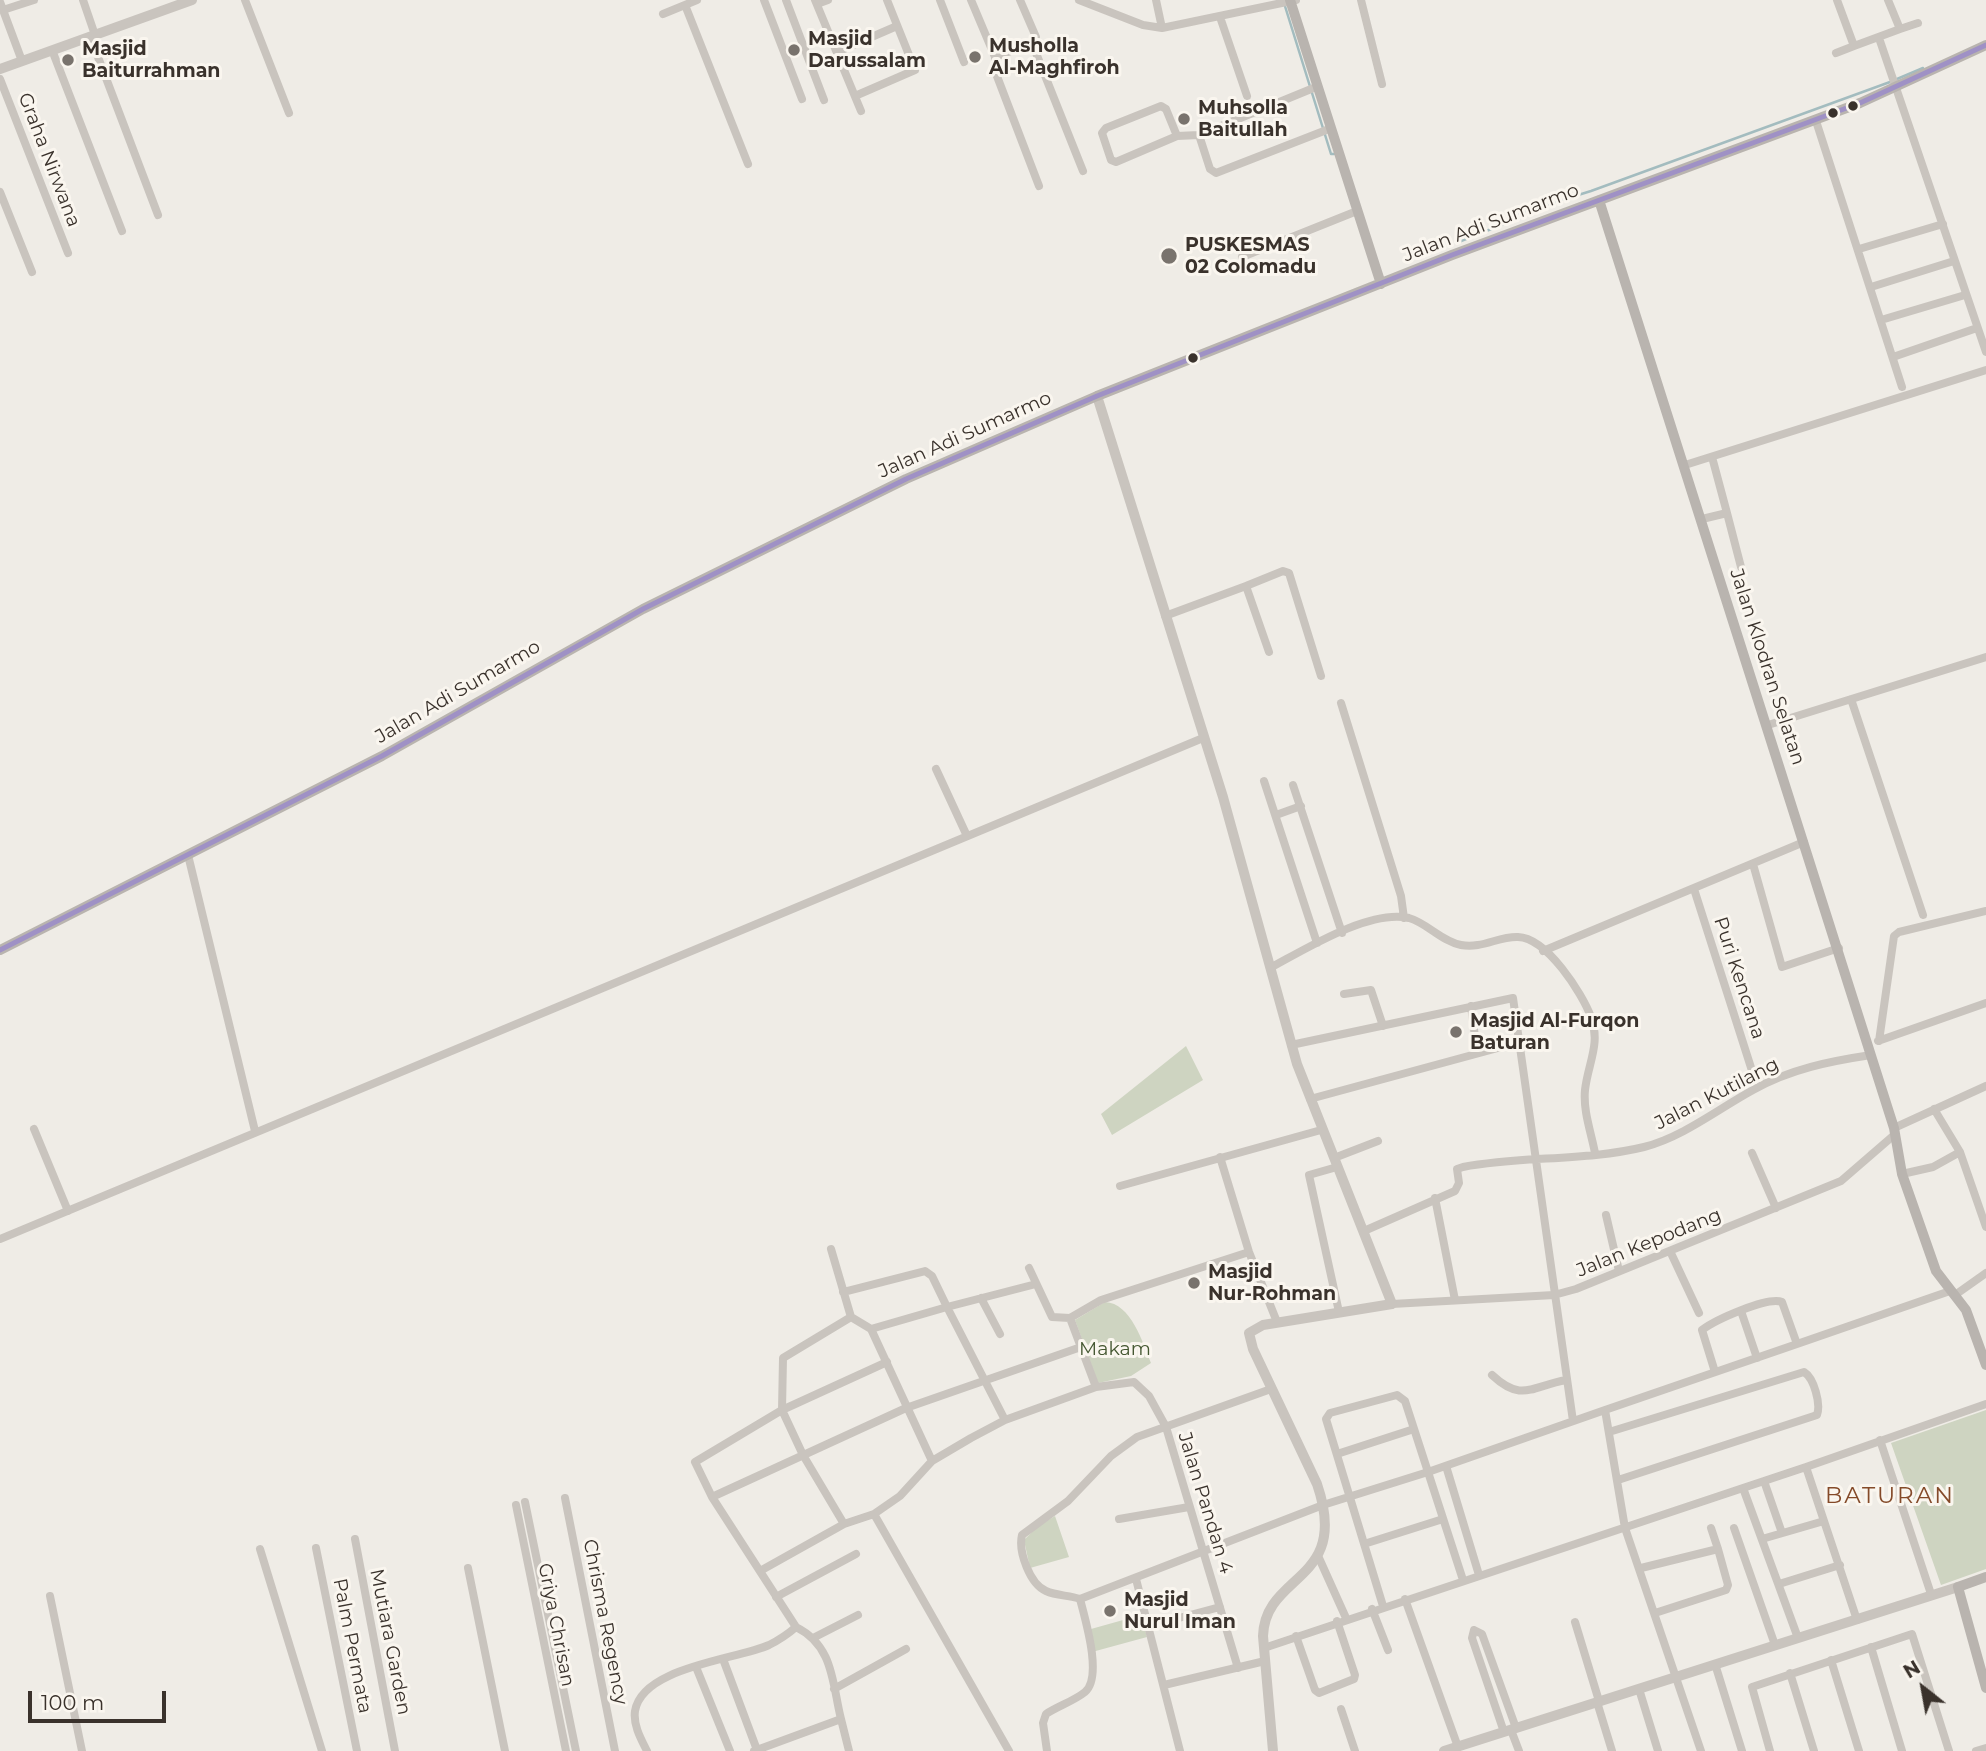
<!DOCTYPE html>
<style>
body{margin:0}
#map{position:relative;width:1986px;height:1751px;overflow:hidden;background:#efece6;font-family:Montserrat,sans-serif}
canvas{display:block}
.north{position:absolute;left:1888px;top:1653px;width:70px;height:70px;-webkit-text-stroke:5px #faf6ef;paint-order:stroke;rotate:329deg;font-size:19px;font-weight:700;line-height:28px;text-align:center;color:#3a322c}
.north::after{content:'';display:block;margin:auto;width:24px;height:32px;background:#3a322c;clip-path:polygon(50% 0,100% 100%,50% 72%,0 100%)}
.scale{position:absolute;left:28px;top:1691px;width:138px;height:32px;box-sizing:border-box;border:4px solid #3a322c;border-top:0;padding-left:9px;font-size:21px;line-height:24px;white-space:nowrap;color:#3a322c;-webkit-text-stroke:5px #faf6ef;paint-order:stroke}
</style>
<div id="map">
<canvas width="1986" height="1751"></canvas>
<div class="north">N</div>
<div class="scale">100 m</div>
</div>
<script>
const ctx = document.querySelector('canvas').getContext('2d');
ctx.lineJoin = 'round';
function fill(path, color) {
  ctx.fillStyle = color;
  ctx.fill(path, 'evenodd');
}
function trace(path, color, width, dash) {
  ctx.strokeStyle = color;
  ctx.lineWidth = width;
  ctx.lineCap = dash ? 'butt' : 'round';
  ctx.setLineDash(dash || []);
  ctx.stroke(path);
}
function write(font, color, halo, rows, align = 'center') {
  ctx.font = font + ' Montserrat,sans-serif';
  ctx.lineWidth = 6;
  ctx.setLineDash([]);
  ctx.textBaseline = 'middle';
  ctx.strokeStyle = halo;
  ctx.fillStyle = color;
  for (const [text, x, y, turn = 0] of rows) {
    ctx.save();
    ctx.translate(x, y);
    ctx.rotate((+turn || 0) * Math.PI / 180);
    ctx.textAlign = isNaN(turn) ? turn : align;
    if (halo) ctx.strokeText(text, 0, 0);
    ctx.fillText(text, 0, 0);
    ctx.restore();
  }
}
fill(new Path2D(`
 M1186,1046L1203,1080L1112,1135L1101,1114Z
 M1105,1302C1131,1303 1143,1343 1151,1363L1131,1376L1098,1383L1075,1320Z
 M1986,1410V1569L1941,1585L1891,1443Z
 M1055,1516L1069,1557L1030,1568L1024,1540L1037,1527Z
 M1141,1615L1147,1637L1092,1652L1091,1629Z`), '#ced4c1');
trace(new Path2D(`
 M1284,3L1331,154H1334
 M1897,79L1923,68
 M1456,243L1509,222L1511,216L1591,191L1890,82`), '#a3bcbf', 2.5);
trace(new Path2D(`
 M83,0L95,35
 M245,0L289,113
 M764,0L802,99
 M786,0L824,100
 M815,0L861,111
 M940,0L964,62
 M971,0L995,57V71L1039,186
 M1020,0L1036,37L1032,43L1083,171
 M1079,0L1143,25L1162,28L1296,0
 M1156,0L1162,28
 M1361,0L1382,84
 M1837,0L1854,46L1900,29L1888,0
 M0,2L22,61
 M817,4L828,0
 M685,5L748,164
 M3,10L34,0
 M663,14L697,0
 M1220,17L1247,96
 M1900,29L1918,23
 M90,36L158,215
 M1879,38L1986,352
 M52,50L122,231
 M837,52L897,26
 M1836,53L1854,46
 M995,57L1032,43
 M0,79L68,253
 M855,96L915,70L887,0
 M1816,121L1902,387
 M1199,135L1210,169L1216,173L1329,129
 M1177,136L1166,109L1161,106L1106,128L1102,133L1111,160L1116,162L1177,136L1199,135L1316,87
 M0,192L32,272
 M1859,249L1943,224
 M1242,257L1357,211
 M1871,287L1954,261
 M1881,320L1965,295
 M1893,357L1977,328
 M1712,457L1727,513
 M1685,465L1986,370
 M1702,519L1727,513L1741,567
 M1246,586L1283,571L1289,573L1321,676
 M1165,616L1246,586L1269,652
 M1851,699L1923,915
 M1341,703L1401,896L1404,918
 M1768,725L1986,657
 M936,769L967,836
 M1264,781L1317,943
 M1293,785L1342,933
 M1276,815L1301,806
 M188,855L255,1131
 M1753,864L1782,967L1839,948
 M1694,889L1754,1077
 M1543,951L1804,842
 M1270,968C1304,950 1369,909 1409,918C1427,923 1441,941 1461,945C1482,949 1499,936 1518,937C1547,938 1582,993 1591,1017C1601,1044 1588,1063 1585,1090C1583,1111 1591,1132 1595,1153
 M1344,994L1371,990L1383,1026
 M1471,1006L1477,1052
 M1878,1041L1986,1003
 M1879,1041L1894,936L1899,932L1986,911
 M1291,1045L1513,998L1573,1421
 M1310,1099L1520,1042
 M1934,1109L1960,1152L1986,1227
 M1894,1128L1986,1086
 M34,1129L68,1211
 M1752,1153L1776,1208
 M1220,1157L1249,1252L1277,1322
 M1334,1158L1378,1141
 M1337,1167L1309,1175L1339,1312
 M1902,1174L1933,1167L1960,1152
 M1120,1186L1321,1130
 M1435,1198L1455,1300
 M1606,1215L1619,1271
 M1364,1231L1455,1191L1459,1183L1457,1169L1463,1167C1521,1156 1587,1161 1644,1147C1683,1137 1718,1109 1753,1090C1790,1069 1831,1061 1871,1055
 M0,1239L1203,738
 M1670,1251L1699,1313
 M1029,1268L1052,1317L1070,1318
 M843,1292L925,1271L932,1276L947,1307L871,1329L851,1317
 M1955,1295L1986,1273
 M981,1298L1000,1334
 M1392,1304L1554,1295L1576,1289L1841,1181L1893,1136
 M1741,1311L1757,1358
 M871,1329L932,1461
 M1797,1344L1950,1291
 M1492,1375C1522,1403 1532,1386 1566,1380
 M1271,1389L1137,1437L1111,1456L1068,1501L1022,1535C1018,1552 1030,1584 1046,1591C1057,1596 1069,1595 1080,1599L1323,1505L1428,1472L1405,1401L1397,1395L1330,1413L1326,1419L1383,1606
 M1605,1410L1797,1344L1782,1302C1768,1296 1715,1320 1702,1330L1715,1372
 M1005,1420L947,1307L1036,1284
 M1609,1432L1804,1372C1814,1378 1821,1404 1817,1415L1618,1480
 M1880,1440L1931,1594
 M1337,1454L1414,1429
 M1446,1466L1479,1575
 M1806,1467L1986,1404
 M1764,1481L1782,1533
 M1743,1488L1806,1467L1857,1620
 M712,1497L906,1408L1081,1347
 M565,1498L615,1751
 M525,1502L576,1751
 M516,1505L566,1751
 M874,1514L1009,1751
 M1119,1519L1189,1507
 M844,1524L803,1455L782,1410L887,1362
 M1711,1528L1718,1549
 M1734,1528L1775,1645
 M355,1539L395,1751
 M1762,1539L1824,1521
 M1364,1544L1443,1519
 M316,1548L357,1751
 M260,1549L322,1751
 M1319,1558L1346,1618
 M468,1568L505,1751
 M1641,1568L1718,1549L1728,1585L1726,1590L1655,1613
 M760,1571L844,1524L874,1514L900,1496L932,1461L971,1438L1005,1420L1096,1387
 M1136,1579L1180,1751
 M1463,1580L1428,1472L1605,1410L1625,1528L1701,1751
 M1779,1584L1840,1565
 M50,1596L82,1751
 M776,1597L856,1554
 M1405,1599L1458,1747
 M1372,1609L1388,1650
 M1575,1622L1599,1701
 M1149,1626L1220,1607
 M796,1627C834,1646 832,1683 841,1719
 M1296,1636L1315,1690L1319,1693L1354,1679L1355,1675L1337,1621
 M813,1638L858,1615
 M1871,1647L1902,1751
 M1264,1648L1743,1488L1798,1638
 M723,1659L757,1750
 M1831,1660L1859,1751
 M1715,1664L1742,1751
 M696,1667L730,1751
 M1238,1668L1166,1427L1149,1396L1134,1382L1096,1387L1070,1318L1101,1300L1249,1252
 M1790,1673L1814,1751
 M1164,1685L1265,1661
 M834,1689L906,1649
 M1639,1689L1658,1751
 M1597,1702L1612,1751
 M1341,1709L1355,1751
 M1511,1730L1519,1751
 M1504,1732L1472,1638L1474,1630L1482,1634L1516,1728
 M647,1751C641,1739 633,1725 635,1711C642,1667 735,1660 769,1645C779,1640 788,1634 796,1627L712,1497L695,1462L782,1410L783,1358L851,1317L831,1249
 M754,1751L841,1719L849,1751
 M1047,1751L1043,1723L1046,1714C1058,1706 1074,1701 1085,1692C1103,1677 1085,1619 1080,1599
 M1770,1751L1752,1687L1912,1634L1949,1751
 M1976,1751L1986,1748`), '#c9c4be', 8);
trace(new Path2D(`
 M0,69L192,0
 M1097,396L1223,797L1297,1064L1392,1304L1263,1325L1249,1333L1253,1349L1317,1484C1351,1583 1265,1572 1263,1636L1273,1751
 M1444,1751L1958,1587`), '#c9c4be', 10);
trace(new Path2D(`
 M1290,0L1381,284
 M1599,200L1894,1128L1902,1174L1936,1271L1966,1310L1986,1365
 M0,950L382,756L643,609L906,479L1097,396L1452,255L1860,103L1986,45
 M1986,1577L1958,1587L1986,1688`), '#b9b4af', 10);
trace(new Path2D(`
 M0,950L382,756L643,609L906,479L1097,396L1452,255L1860,103L1986,45`), '#9f91c5', 5);
for (const [x, y, r, color] of [
 [794,50,7,"#79736d"],
 [975,57,7,"#79736d"],
 [68,60,7,"#79736d"],
 [1853,106,6,"#3a322c"],
 [1833,113,6,"#3a322c"],
 [1184,119,7,"#79736d"],
 [1169,256,9,"#79736d"],
 [1193,358,6,"#3a322c"],
 [1456,1032,7,"#79736d"],
 [1194,1283,7,"#79736d"],
 [1110,1611,7,"#79736d"]
]) {
  const dot = new Path2D();
  dot.arc(x, y, r, 0, 2 * Math.PI);
  ctx.fillStyle = color;
  ctx.fill(dot);
  trace(dot, '#faf6ef', 2.5);
}
write('bold 19px', '#3a322c', '#faf6ef', [
 ["Masjid",808,39],
 ["Darussalam",808,61],
 ["Musholla",989,46],
 ["Al-Maghfiroh",989,68],
 ["Masjid",82,49],
 ["Baiturrahman",82,71],
 ["Muhsolla",1198,108],
 ["Baitullah",1198,130],
 ["PUSKESMAS",1185,245],
 ["02 Colomadu",1185,267],
 ["Masjid Al-Furqon",1470,1021],
 ["Baturan",1470,1043],
 ["Masjid",1208,1272],
 ["Nur-Rohman",1208,1294],
 ["Masjid",1124,1600],
 ["Nurul Iman",1124,1622]
], 'left');
write('19px', '#3a322c', '#faf6ef', [
 ["Graha Nirwana",49,160,69],
 ["Jalan Adi Sumarmo",1491,223,-21],
 ["Jalan Adi Sumarmo",965,435,-24],
 ["Jalan Klodran Selatan",1767,667,72],
 ["Jalan Adi Sumarmo",458,692,-30],
 ["Puri Kencana",1739,978,72],
 ["Jalan Kutilang",1717,1094,-27],
 ["Jalan Kepodang",1649,1243,-22],
 ["Jalan Pandan 4",1205,1503,73],
 ["Chrisma Regency",605,1622,79],
 ["Griya Chrisan",556,1625,79],
 ["Mutiara Garden",390,1642,79],
 ["Palm Permata",352,1646,79]
]);
write('19px', '#445731', '#faf6ef', [
 ["Makam",1115,1349]
]);
ctx.letterSpacing = '2px';
write('23px', '#844a29', '#faf6ef', [
 ["BATURAN",1890,1496]
]);
ctx.letterSpacing = '0px';
</script>
